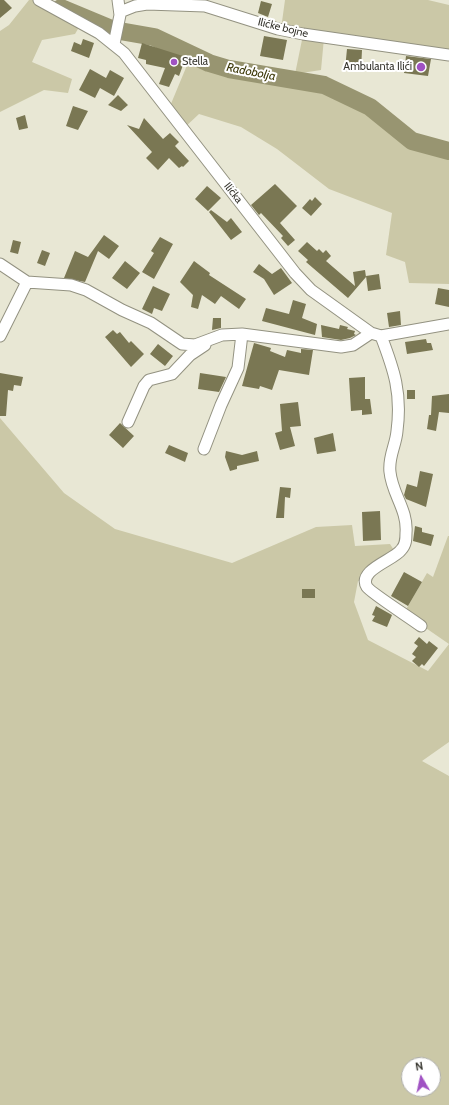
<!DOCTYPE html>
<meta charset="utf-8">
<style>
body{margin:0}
#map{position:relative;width:449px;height:1105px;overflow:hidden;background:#e8e7d4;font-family:Cabin,sans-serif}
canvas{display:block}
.north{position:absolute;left:401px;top:1057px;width:40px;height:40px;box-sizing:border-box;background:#fff;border:1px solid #afafac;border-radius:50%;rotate:351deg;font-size:11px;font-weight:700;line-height:16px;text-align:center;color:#37362f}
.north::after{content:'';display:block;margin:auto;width:14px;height:18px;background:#a052c3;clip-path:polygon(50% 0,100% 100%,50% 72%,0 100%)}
</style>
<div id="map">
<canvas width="449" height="1105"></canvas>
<div class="north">N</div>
</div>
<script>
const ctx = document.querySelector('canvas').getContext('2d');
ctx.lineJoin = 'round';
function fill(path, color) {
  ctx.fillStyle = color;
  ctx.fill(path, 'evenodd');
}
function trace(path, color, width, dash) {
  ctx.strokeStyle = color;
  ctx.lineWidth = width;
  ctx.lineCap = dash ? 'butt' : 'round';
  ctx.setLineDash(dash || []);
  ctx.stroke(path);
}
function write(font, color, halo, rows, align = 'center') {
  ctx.font = font + ' Cabin,sans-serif';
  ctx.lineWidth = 4;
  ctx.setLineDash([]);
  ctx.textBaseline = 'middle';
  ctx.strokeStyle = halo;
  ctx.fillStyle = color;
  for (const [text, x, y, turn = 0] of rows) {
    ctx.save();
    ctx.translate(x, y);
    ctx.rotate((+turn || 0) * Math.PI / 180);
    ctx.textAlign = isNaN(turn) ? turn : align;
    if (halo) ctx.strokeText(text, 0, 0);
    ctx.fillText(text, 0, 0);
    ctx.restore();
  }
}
fill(new Path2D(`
 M29,0H39L82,22L75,34L42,40L32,62L72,79L68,93L44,90L0,112V31L9,25Z
 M285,0H428L449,5V55L324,38L321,70L295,74L303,35L281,29Z
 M190,58C234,85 293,76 340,96C357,103 376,116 391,128C413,144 420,156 449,156V284L409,283L405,262L386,255L392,213L329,189L277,149L241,127L199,114L183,129L168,111Z
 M0,418L64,493L115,529L232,563L316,527L352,525L355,546L390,544L397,555L366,580L358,581L354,602L368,640L428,671L449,644V742L422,761L449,776V1105H0ZM409,1065H433V1089H409Z
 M448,536H449V644L404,613L427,573L433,577Z`), '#cbc8a7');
trace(new Path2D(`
 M61,8L114,30L154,37L209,63L229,69L324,85L370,107L412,141L449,151`), '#989571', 18);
fill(new Path2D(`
 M0,0H4L12,8L0,18Z
 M261,1L272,4L268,17L258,13Z
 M264,36L287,40L283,60L260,56Z
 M83,39L94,43L89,58L71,51L74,42L81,45Z
 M142,43L186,57L179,76L175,74L169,87L159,84L165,68L146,64V60L138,58Z
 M347,49L362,50L361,70L345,69Z
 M406,56L431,59L428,76L404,73Z
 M90,69L106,78L110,70L124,78L114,96L100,88L95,98L79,90Z
 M118,95L128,105L121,111L108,105Z
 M73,106L88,111L78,130L66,126Z
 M25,115L28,128L19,130L16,118Z
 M144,118L163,139L170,133L179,142L175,146L189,161L183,167L182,166L179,168L169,158L158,170L146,158L152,152L127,125L139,129Z
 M275,184L297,206L280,223L295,240L288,246L281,238L283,236L261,213L259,215L251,205Z
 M207,186L221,198L208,211L195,199Z
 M315,197L322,204L311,216L302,208L310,199L312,201Z
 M211,210L227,222L231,218L242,232L231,240L209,212Z
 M104,235L119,246L109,259L98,251L85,282L64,278L75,251L88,257Z
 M160,237L173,244L154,279L142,272L154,253L151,251Z
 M13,240L21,242L18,254L10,252Z
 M307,242L317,251L319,249L323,253L326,250L331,256L326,261L355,286L353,272L365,270L366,277L348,298L306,262L308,260L298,251Z
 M42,250L50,253L45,266L37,263Z
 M125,261L140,273L127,289L112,278Z
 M194,261L210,273L209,275L246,299L239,309L221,296L215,304L202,295L198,309L191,307L193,295L180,282Z
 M259,264L272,274L281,268L292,283L274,295L264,279L253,272Z
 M379,274L381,289L368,291L366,276Z
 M153,286L170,294L162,311L154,308L152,314L142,309Z
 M438,288L449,290V307L435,304Z
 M293,300L306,304L302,318L317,324L315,335L262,321L266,308L289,314Z
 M400,311L401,325L389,327L387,313Z
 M213,318H221V328L212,330Z
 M321,325L339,329L340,325L348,327L347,329L355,331L354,334L356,335L350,338L341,340L322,337Z
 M113,330L117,334L120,332L129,343L131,341L144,354L131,367L105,337Z
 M426,339L427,343H431L433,350L407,354L405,342Z
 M254,343L271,348L270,351L285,357L287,350L301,353V349L313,350L309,375L279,370L272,390L260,386L259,389L242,386Z
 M158,344L173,356L165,366L150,354Z
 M0,373L23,377L21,386L14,385L13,391L8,390L6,416H0Z
 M200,373L226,377L219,392L198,389Z
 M365,377V399H370L372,414L362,415V410L351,411L349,378Z
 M407,390H415V399H407Z
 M449,394V413L439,412L436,431L427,429L429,415H431L432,396Z
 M298,402L301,426L290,427L295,446L280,450L275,433L282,431L280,404Z
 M120,423L134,436L123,448L109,435Z
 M333,433L336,451L317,454L314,438Z
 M169,445L188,453L185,462L165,453Z
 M226,451L242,455L257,451L259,461L237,466V469L230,471L225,457Z
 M420,471L433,474L426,507L406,499L404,495L407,484L417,487Z
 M280,487L291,488L290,498L285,497L284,518H276Z
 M380,511L381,540L363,541L362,512Z
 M415,526L422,528V532L434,535L431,546L413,541Z
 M404,572L422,582L408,606L391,596Z
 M302,589H315V598H302Z
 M376,606L392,615L387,627L372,621L375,616L372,615Z
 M419,637L427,644L429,641L438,648L424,666L422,664L419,667L412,661L416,657L412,654L418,646L414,643Z`), '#7a7753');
const street = new Path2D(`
 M39,0L99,33L124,53L295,273L311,290L371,333L381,336L449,324
 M120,12L135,6L147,4L205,6L278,29L303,34L449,55
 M114,44L120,15L118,0
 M0,264L27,282L71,285L86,290L122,310L151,323L182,344L195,345L222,335L242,334L341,347L353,345L371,333
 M0,336L27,282
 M381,336C394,370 402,393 397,431C396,445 388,457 390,472C392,494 408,510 406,533C406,539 406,545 401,550C394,560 357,570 367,587C371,593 412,619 421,626
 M128,422L144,386L149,380L172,374L190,355L205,345
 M204,449L221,405L238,368L242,334`);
trace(street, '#939281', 13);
trace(street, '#fff', 11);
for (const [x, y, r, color] of [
 [174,62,4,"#a052c3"],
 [421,67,5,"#a052c3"]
]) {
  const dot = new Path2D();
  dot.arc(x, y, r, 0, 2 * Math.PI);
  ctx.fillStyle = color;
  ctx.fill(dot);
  trace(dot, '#fff', 1.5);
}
write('11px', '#37362f', '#fff', [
 ["Ilićke bojne",283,28,14],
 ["Ilićka",233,193,52]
]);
write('11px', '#37362f', '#fff', [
 ["Stella",182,62],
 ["Ambulanta Ilići",412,67,"right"]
], 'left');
write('italic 12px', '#3b3706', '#fff', [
 ["Radobolja",251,72,11]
]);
</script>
